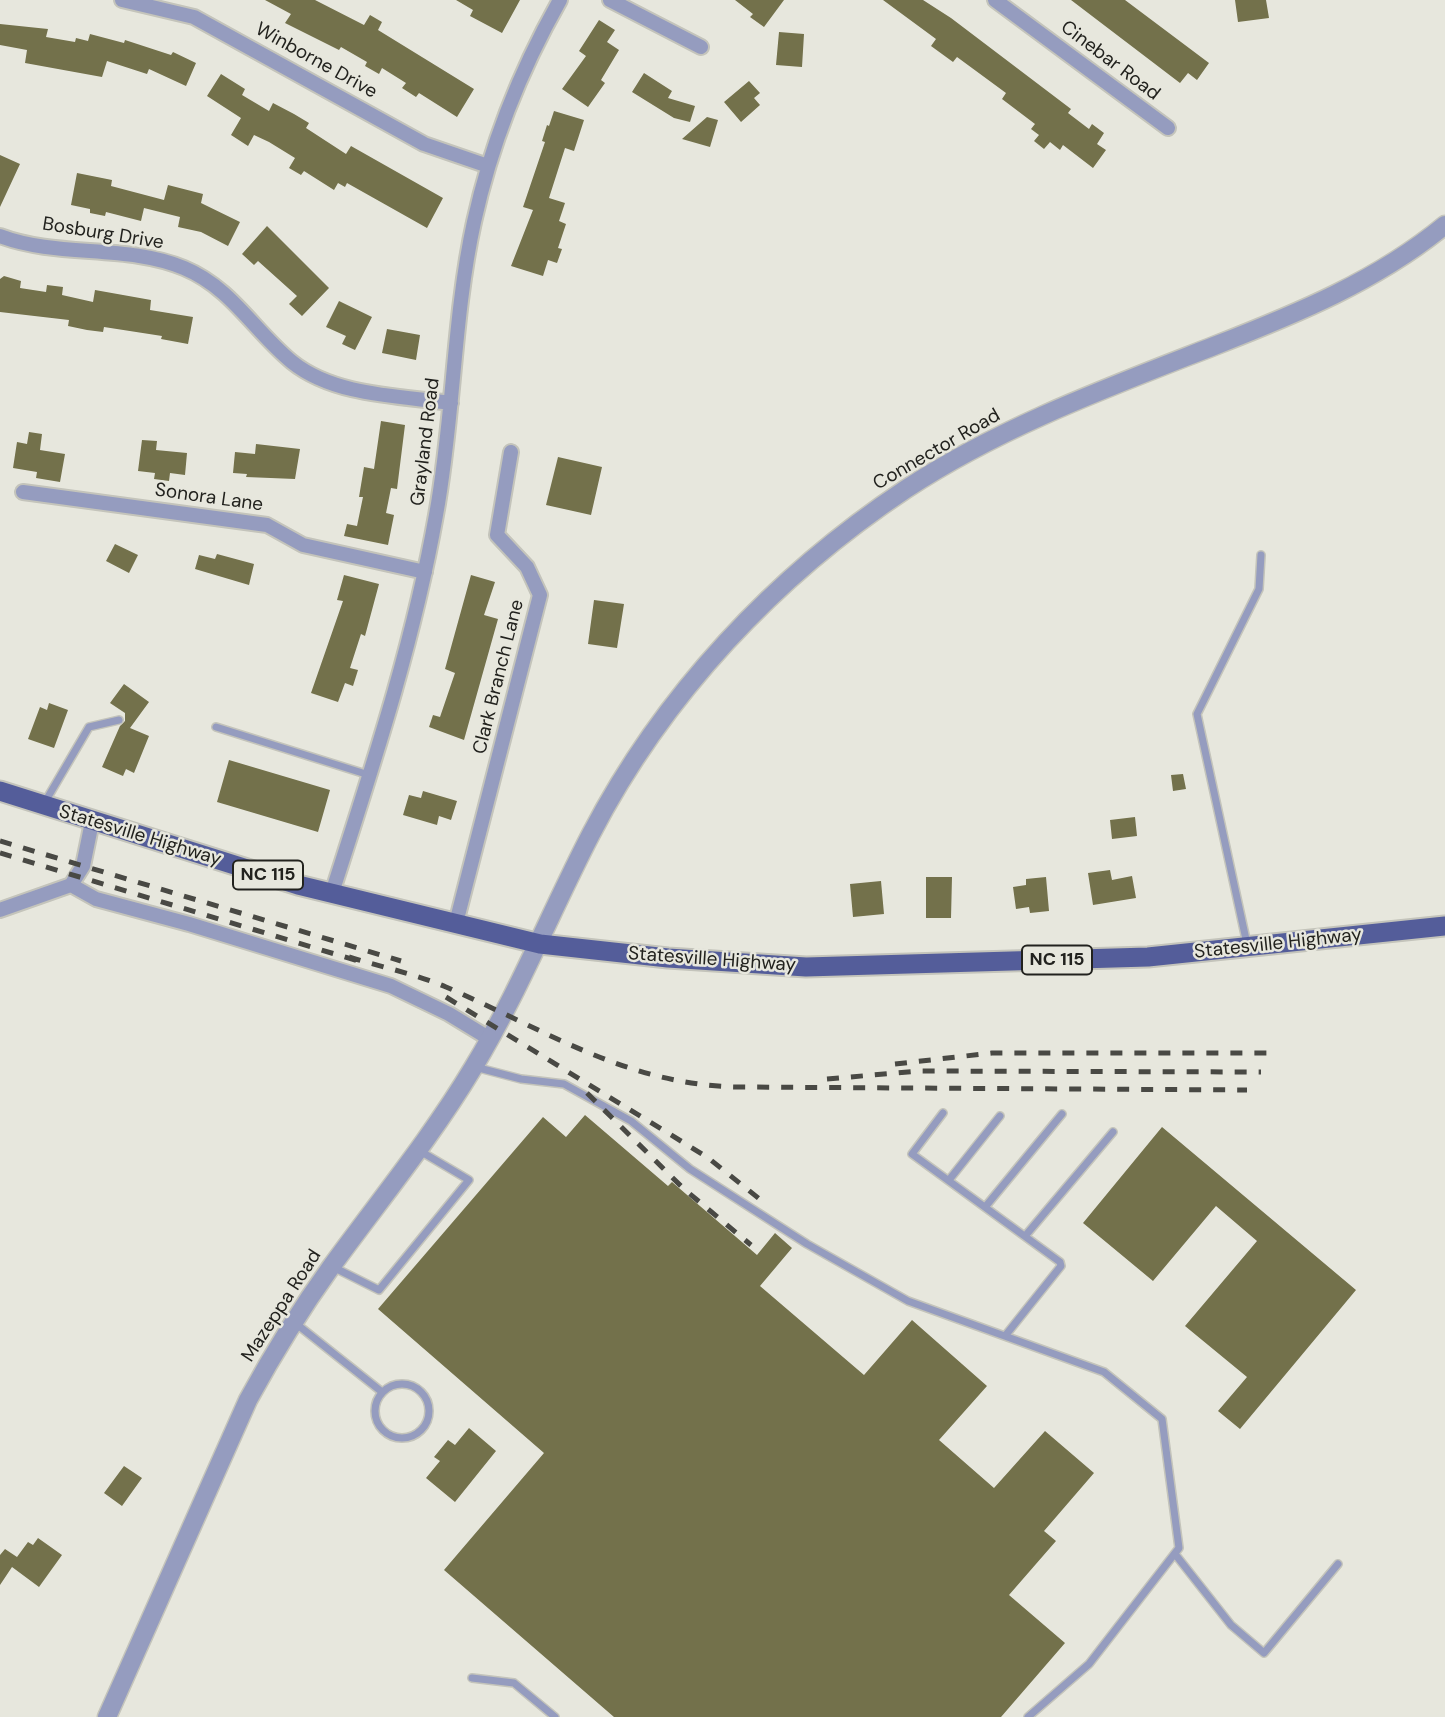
<!DOCTYPE html>
<style>
body{margin:0}
canvas{display:block;background:#e7e7dd}
</style>
<canvas width="1445" height="1717"></canvas>
<script>
const ctx = document.querySelector('canvas').getContext('2d');
ctx.lineJoin = 'round';
function fill(path, color) {
  ctx.fillStyle = color;
  ctx.fill(path, 'evenodd');
}
function trace(path, color, width, dash) {
  ctx.strokeStyle = color;
  ctx.lineWidth = width;
  ctx.lineCap = dash ? 'butt' : 'round';
  ctx.setLineDash(dash || []);
  ctx.stroke(path);
}
function write(font, color, halo, rows, align = 'center') {
  ctx.font = font + ' "DM Sans",sans-serif';
  ctx.lineWidth = 5;
  ctx.setLineDash([]);
  ctx.textBaseline = 'middle';
  ctx.strokeStyle = halo;
  ctx.fillStyle = color;
  for (const [text, x, y, turn = 0] of rows) {
    ctx.save();
    ctx.translate(x, y);
    ctx.rotate((+turn || 0) * Math.PI / 180);
    ctx.textAlign = isNaN(turn) ? turn : align;
    if (halo) ctx.strokeText(text, 0, 0);
    ctx.fillText(text, 0, 0);
    ctx.restore();
  }
}
fill(new Path2D(`
 M265,0H315L364,25L370,15L382,22L378,30L474,89L457,117L419,93L416,97L402,88L406,83L382,68L379,74L365,66L367,62L341,47L339,50L285,23L291,14Z
 M456,0H520L502,33L470,16L473,10Z
 M735,0H784L764,27L750,17L753,14Z
 M883,0H923L951,18L1071,109L1068,113L1089,129L1092,124L1104,133L1097,144L1106,150L1093,168L1063,145L1060,150L1050,142L1044,149L1034,141L1039,135L1031,129L1035,124L1002,99L1006,93L957,57L953,62L931,46L936,39Z
 M1071,0H1125L1209,63L1197,80L1188,73L1180,83Z
 M1235,0H1266L1269,18L1238,22Z
 M599,20L615,30L607,42L619,50L601,80L605,83L588,107L562,89L586,56L579,51Z
 M0,24L48,29L46,37L75,42L76,38L88,41L90,34L124,43L125,40L171,55L173,52L196,63L186,86L149,69L147,74L107,61L102,77L25,63L27,50L0,45Z
 M779,32L804,34L802,67L776,65Z
 M644,73L672,91L668,98L695,106L690,122L674,118L632,92Z
 M221,74L245,89L242,95L269,111L273,103L294,114L309,123L306,128L346,154L351,146L443,198L427,228L347,183L345,187L338,183L334,190L304,171L301,175L289,168L295,158L269,142L254,135L248,146L231,135L241,118L207,96Z
 M749,81L760,93L754,98L760,105L741,122L724,102Z
 M554,111L584,120L574,151L565,148L549,198L565,203L559,221L566,224L558,248L562,249L557,263L548,260L543,276L511,266L533,210L523,207L545,142L542,141L547,125L549,126Z
 M707,117L718,120L710,147L682,139Z
 M0,155L20,164L0,207Z
 M77,173L112,180L111,186L164,200L168,185L203,194L201,203L240,222L228,246L201,232L178,227L180,217L144,208L141,221L106,212L105,216L90,213V209L71,205Z
 M267,226L329,288L302,316L289,304L297,296L258,261L254,265L242,254Z
 M4,276L21,281L20,288L46,292L47,285L63,287L62,295L93,302L95,290L151,300L150,310L193,317L188,344L161,339L162,336L104,327L103,332L87,330L68,326L69,320L0,312V279Z
 M339,301L372,317L355,350L342,344L346,336L326,327Z
 M387,329L420,335L416,360L382,353Z
 M381,421L405,425L397,489L391,488L386,513L394,515L388,545L344,536L347,524L357,526L363,497H359L364,467L374,469Z
 M29,432L42,434L40,450L65,454L60,482L36,478L37,472L13,468L17,442L27,444Z
 M142,440L157,441L156,450L187,453L185,475L170,473L169,481L154,479L155,473L138,471Z
 M256,444L300,449L295,479L246,477L247,474L233,473L235,452L255,454Z
 M558,457L602,467L591,515L546,505Z
 M115,544L138,555L129,573L106,561Z
 M217,554L254,564L249,585L195,569L199,555L215,559Z
 M344,575L379,584L365,636L361,634L350,668L358,670L353,686L345,683L338,702L311,693L343,601L337,600Z
 M471,575L495,582L484,615L498,619L464,740L429,727L433,715L440,717L455,673L445,669Z
 M594,600L624,604L617,648L588,644Z
 M124,684L149,702L130,728L149,736L134,773L126,769L123,776L102,767L120,726L125,721V713L110,703Z
 M49,703L68,710L54,748L28,739L40,707L47,710Z
 M229,760L330,790L318,832L217,802Z
 M1183,774L1186,789L1173,791L1171,775Z
 M423,791L457,801L451,820L439,816L437,825L403,815L409,795L421,798Z
 M1135,817L1137,836L1112,839L1110,820Z
 M1110,870L1112,880L1132,876L1136,898L1093,905L1088,873Z
 M926,877H952L951,918H926Z
 M1046,877L1049,911L1030,913L1029,907L1016,909L1013,887L1026,885V879Z
 M881,881L884,914L853,917L850,884Z
 M585,1115L668,1186L672,1182L757,1255L775,1233L792,1248L760,1286L864,1375L912,1320L987,1386L939,1440L994,1488L1045,1431L1094,1473L1044,1531L1056,1541L1009,1595L1065,1643L1001,1717H614L444,1570L544,1453L378,1309L543,1117L566,1137Z
 M1162,1127L1356,1290L1240,1429L1218,1411L1247,1377L1185,1326L1257,1241L1216,1206L1153,1281L1083,1223Z
 M469,1428L496,1451L455,1502L426,1478L440,1461L434,1457L448,1440L455,1445Z
 M124,1466L142,1478L122,1506L104,1493Z
 M38,1538L62,1555L39,1587L12,1567L0,1585V1555L5,1549L17,1557L28,1542L33,1545Z`), '#73714b');
const service = new Path2D(`
 M216,727L369,775
 M45,802L89,727L119,720
 M1247,944L1197,714L1259,589L1261,555
 M475,1067L521,1079L564,1084L631,1121L690,1169L807,1244L908,1301L1104,1372L1162,1419L1179,1548L1089,1664L1028,1717
 M943,1113L912,1154L1060,1262L1061,1266L1005,1336
 M949,1180L1000,1116
 M986,1206L1062,1114
 M1026,1235L1113,1132
 M333,1267L379,1290L469,1180L420,1151
 M294,1322L382,1392
 M375 1411a27 27 0 1 1 54 0a27 27 0 1 1-54 0Z
 M1175,1554L1231,1625L1264,1653L1338,1564
 M472,1678L514,1683L555,1717`);
const minor = new Path2D(`
 M122,0L194,17L424,144L488,166
 M610,0L701,47
 M995,0L1168,128
 M0,236C58,258 127,244 184,268C232,288 254,331 292,362C334,396 400,396 451,403
 M23,492L267,525L303,545L425,572
 M71,885L96,899L189,924L391,986L449,1014L490,1039
 M332,893C372,768 413,645 436,515C454,418 453,318 474,222C491,144 521,69 560,0
 M0,910L71,885L83,866L92,822
 M456,923L540,595L527,567L497,535L511,452`);
const tertiary = new Path2D(`
 M107,1717L248,1400C273,1354 300,1310 331,1267C379,1201 431,1138 473,1068C519,992 550,913 591,834C663,695 775,576 906,489C1000,427 1109,387 1214,346C1296,314 1377,281 1445,225`);
const primary = new Path2D(`
 M0,791L298,885L540,944L668,958L806,967L1148,957L1445,926`);
trace(service, '#c4c4bb', 10);
trace(minor, '#c4c4bb', 18);
trace(tertiary, '#c4c4bb', 21);
trace(primary, '#c4c4bb', 23);
trace(service, '#959cbf', 7);
trace(minor, '#959cbf', 14);
trace(tertiary, '#959cbf', 18);
trace(primary, '#545d9a', 19);
trace(new Path2D(`
 M0,841L401,961
 M0,853L358,961
 M349,957C381,967 416,974 446,987C546,1030 627,1085 738,1087L1247,1090
 M446,997L707,1157L762,1201
 M895,1064L992,1053H1278
 M827,1079L919,1071L1261,1072
 M587,1093L684,1189L751,1245`), '#494944', 5, [12, 12]);
for (const [x, y, w] of [
 [268,875,70],
 [1057,960,70]
]) {
  const box = new Path2D();
  box.roundRect(x - w / 2, y - 14.5, w, 29, 5);
  ctx.fillStyle = '#e7e7dd';
  ctx.fill(box);
  trace(box, '#22221e', 2);
}
write('bold 18px', '#22221e', null, [
 ["NC 115",268,875],
 ["NC 115",1057,960]
]);
write('19px', '#22221e', '#e7e7dd', [
 ["Winborne Drive",316,61,29],
 ["Cinebar Road",1110,61,37],
 ["Bosburg Drive",103,234,9],
 ["Grayland Road",426,442,-83],
 ["Connector Road",937,450,-30],
 ["Sonora Lane",209,498,8],
 ["Clark Branch Lane",499,677,-76],
 ["Statesville Highway",140,836,17],
 ["Statesville Highway",1278,944,-6],
 ["Statesville Highway",712,960,4],
 ["Mazeppa Road",282,1306,-57]
]);
</script>
